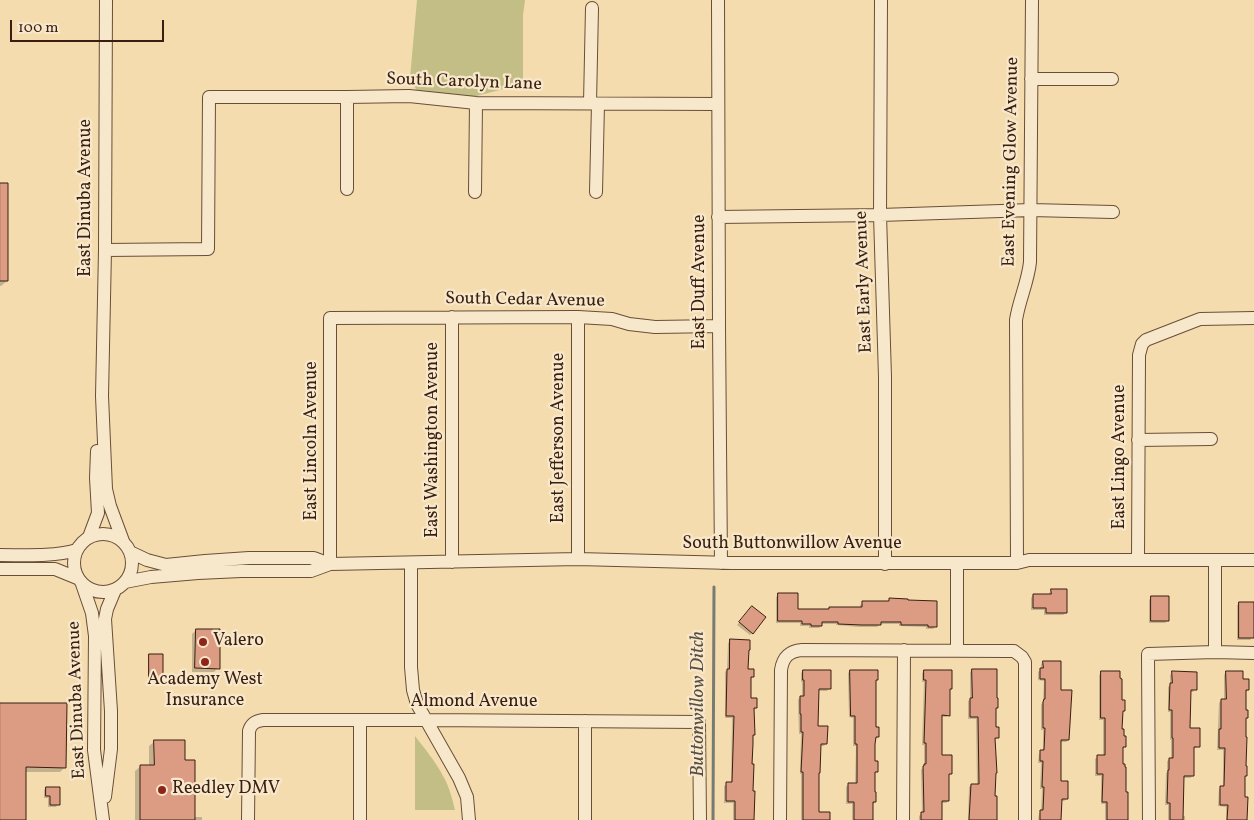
<!DOCTYPE html>
<style>
body{margin:0}
#map{position:relative;width:1254px;height:820px;overflow:hidden;background:#f4dcaf;font-family:Vollkorn,serif}
canvas{display:block}
.scale{position:absolute;left:10px;top:20px;width:154px;height:22px;box-sizing:border-box;border:2px solid #391e11;border-top:0;padding-left:6px;font-size:15px;line-height:18px;white-space:nowrap;color:#391e11;-webkit-text-stroke:4px #f8e8cb;paint-order:stroke}
</style>
<div id="map">
<canvas width="1254" height="820"></canvas>
<div class="scale">100 m</div>
</div>
<script>
const ctx = document.querySelector('canvas').getContext('2d');
ctx.lineJoin = 'round';
function fill(path, color) {
  ctx.fillStyle = color;
  ctx.fill(path, 'evenodd');
}
function trace(path, color, width, dash) {
  ctx.strokeStyle = color;
  ctx.lineWidth = width;
  ctx.lineCap = dash ? 'butt' : 'round';
  ctx.setLineDash(dash || []);
  ctx.stroke(path);
}
function write(font, color, halo, rows, align = 'center') {
  ctx.font = font + ' Vollkorn,serif';
  ctx.lineWidth = 4.5;
  ctx.setLineDash([]);
  ctx.textBaseline = 'middle';
  ctx.strokeStyle = halo;
  ctx.fillStyle = color;
  for (const [text, x, y, turn = 0] of rows) {
    ctx.save();
    ctx.translate(x, y);
    ctx.rotate((+turn || 0) * Math.PI / 180);
    ctx.textAlign = isNaN(turn) ? turn : align;
    if (halo) ctx.strokeText(text, 0, 0);
    ctx.fillText(text, 0, 0);
    ctx.restore();
  }
}
fill(new Path2D(`
 M417,0H525L523,15V84L453,102L419,95L410,78Z
 M415,736C425,749 436,762 443,776C449,786 452,798 455,810H415Z`), '#c2be86');
fill(new Path2D(`
 M0,185L7,281L1,286H0Z
 M1051,591L1066,613L1063,615H1044V610H1031V598L1033,595L1049,596V593Z
 M779,594L797,610L827,611L829,608H860V605L863,602H887L890,600L935,627L933,629H926V627L899,626V624H880L877,627H859L836,625V624H821V626L819,628H809V626H800V623H776V597Z
 M1151,597L1168,620L1165,623H1149V600Z
 M1240,603L1254,617L1252,638L1250,640H1237V605Z
 M750,610L752,633L750,635L737,625Z
 M196,630L218,668L214,672H192V634Z
 M730,641L747,670L753,676L751,679L750,699L756,708L753,711L752,736L753,820H733V803H724V786L727,784H731L732,718H725V672L727,670L728,643Z
 M149,655L161,679V680H148Z
 M1043,662L1060,692L1068,740L1066,742H1060V782L1067,799L1064,801H1060V820H1038L1039,814L1041,811L1042,789H1040L1041,763H1038L1039,754L1043,752V730H1041V705L1043,701L1044,681L1038,680V672L1041,669V664Z
 M973,670L997,707L995,709V728L997,737L994,740V797L996,820H968L969,787L971,785H977L976,719H968V701L970,699V672Z
 M803,671L829,688L827,691H818L817,727L826,743L824,746H819L818,813L828,820H801V774H800L801,734H799L798,700L800,697H802V682H801V673Z
 M850,671L877,680L875,681L874,728L878,737L875,739L874,763L877,771L874,774L875,802L873,804L871,820H852V804H846V787L849,784H855L856,746H853V718L849,717L848,673Z
 M925,671L951,688L949,691L948,715L946,717H941V756L951,773L948,776V801L946,803H941V820H919V816L922,813L921,770L924,766V745H922L924,682H922V673Z
 M1102,672L1122,712L1121,730L1125,746L1122,749L1126,820H1105V804H1101V776H1095V759L1097,757H1103V720H1099V675Z
 M1226,672L1242,680L1248,690L1245,693L1244,711L1247,718L1244,721L1246,775L1244,778V798L1247,820H1226V807L1218,806L1219,789L1223,787V750H1217L1219,703L1221,700H1224V675Z
 M1173,673L1195,689L1193,692H1189V729L1198,746L1196,748H1193V776L1190,778H1182V815L1185,816V820H1168V805H1165L1166,773L1167,772V761L1171,759V740H1170V712H1168V687L1170,685V675Z
 M0,705L65,767L60,772H25V820H0Z
 M155,741L183,761L193,817H202V820H135V771L141,766H149V746Z
 M46,788L58,804L56,807H48V798H44V790Z`), '#0003');
trace(new Path2D(`
 M713,820L714,587`), '#767c72', 3);
const building = new Path2D(`
 M0,183H8V281H0Z
 M1051,589H1067V613H1046V608H1033V594H1051Z
 M778,593H798V609H829V607H862V601H889V598L908,599V600L937,601V627H928V625H901V622H881V625H862L838,624V622H822V626H811V624H802V621H778Z
 M1151,596H1169V621H1151Z
 M1239,602H1254V638H1239Z
 M752,606L766,617L753,634L739,622Z
 M196,629H220V669L195,668Z
 M730,639L750,640V650H749L748,669H754V677H751V698H757V708H754L755,735H753V744L752,764H754L753,791H755L754,820H735V801H726V782H732L734,716H726L727,669H729Z
 M149,654H163V680H149Z
 M1043,661H1061V690H1072L1069,740H1061V781H1068V799H1062L1061,820H1040V810H1043L1044,787H1042L1043,761H1040V750H1044L1045,728H1043V702L1044,699H1045V679H1040V668H1043Z
 M972,669H997V698H998V708H996V727H999V738H995L997,773H996L995,796H997V820H969L971,784H979L978,717H970V698H972Z
 M803,670H831V689H819L818,726H828L827,744H821L820,773H819V812H830V820H803V772H801L803,732H801V714H800V696H804V680H803Z
 M850,670H878V680H876V727H879V737H876L875,744V761H878V772H875V792H876V802H873V820H854V802H848V783H857V744H855V716H851Z
 M924,670H952V689H950V716L942,715V755H952V774H949V801H942V820H921V812H924L923,766H924V764H926V743H924L926,680H924Z
 M1101,671H1120V678L1122,679V700H1125V711H1123L1122,729H1124V736H1126V747H1123V764H1125V767H1126V792H1128V820H1107V802H1102L1103,774H1097V755H1105V718H1101Z
 M1172,671L1197,672V690H1191L1190,728H1200V747H1194V776H1184L1183,820H1170V803H1167L1168,770H1169V758H1173V738H1172V710H1169L1170,683H1172Z
 M1226,671H1243V679H1249V690H1246V710H1248V718H1246V737H1247L1246,766H1247V776H1245V797H1248L1247,820H1227L1228,805H1220V786H1224L1225,748H1219V729H1221V699H1226Z
 M0,703H67L66,768L26,767V820H0Z
 M154,740H185V760H195V820H140V765H154Z
 M46,787H60V805H50V796H46Z`);
fill(building, '#dc9b83');
trace(building, '#391e11', 1);
const minor = new Path2D(`
 M106,0L105,250L102,396L106,489L110,506L123,541
 M718,0L719,326L721,563
 M881,0L880,215L885,377V564
 M1031,79H1112
 M347,97V189
 M590,103L592,8
 M475,192L476,103
 M596,192L598,104
 M718,217L880,215L1031,210L1113,212
 M105,250L208,249L209,97H347L409,96L476,103L718,104
 M578,317V559
 M1138,440L1211,439
 M74 563a29 29 0 1 1 58 0a29 29 0 1 1-58 0Z
 M89,537L98,513L96,478L97,451
 M130,552L147,560L166,565L205,561L249,558H314L330,564L578,559L732,563H1017L1029,560H1254
 M0,555C26,555 52,557 77,550
 M1138,559L1139,355L1142,344L1146,340L1200,319L1254,318
 M452,562V317
 M411,563V667L413,690L417,704L459,778L467,797L469,820
 M1017,563L1016,320C1019,300 1028,282 1030,262L1032,0
 M330,564V318L578,317L612,319L629,324L655,327L719,326
 M0,569H55L77,578
 M125,582L151,577L198,573L241,571H311L330,564
 M82,584L92,613L95,636L94,750L103,820
 M957,650V563
 M1215,652V560
 M105,797L111,749V711L105,619L107,609L115,590
 M248,820L249,731C251,724 255,721 263,720H426L699,722L700,820
 M360,820V721
 M585,820V721
 M780,820L781,670C783,657 789,651 802,650L1007,651H1014L1022,657L1025,662V820
 M903,820L904,650
 M1149,820L1148,654L1215,652L1254,653`);
trace(minor, '#684e38', 14);
trace(minor, '#f8e8cb', 12);
for (const [x, y, r, color] of [
 [203,642,5,"#8f2418"],
 [205,662,5,"#8f2418"],
 [162,790,5,"#8f2418"]
]) {
  const dot = new Path2D();
  dot.arc(x, y, r, 0, 2 * Math.PI);
  ctx.fillStyle = color;
  ctx.fill(dot);
  trace(dot, '#f8e8cb', 2);
}
write('18px', '#391e11', '#f8e8cb', [
 ["South Carolyn Lane",464,83,2],
 ["East Evening Glow Avenue",1012,162,-89],
 ["East Dinuba Avenue",87,198,-90],
 ["East Duff Avenue",701,282,-90],
 ["East Early Avenue",865,282,-92],
 ["South Cedar Avenue",525,301,1],
 ["East Jefferson Avenue",560,438,-90],
 ["East Washington Avenue",434,440,-90],
 ["East Lincoln Avenue",313,441,-90],
 ["East Lingo Avenue",1121,457,-90],
 ["South Buttonwillow Avenue",792,545],
 ["East Dinuba Avenue",78,700,-92],
 ["Almond Avenue",474,703]
]);
write('18px', '#391e11', '#f8e8cb', [
 ["Valero",213,642],
 ["Academy West",205,681,"center"],
 ["Insurance",205,702,"center"],
 ["Reedley DMV",172,790]
], 'left');
write('italic 19px', '#574d42', '#f8e8cb', [
 ["Buttonwillow Ditch",700,704,-90]
]);
</script>
